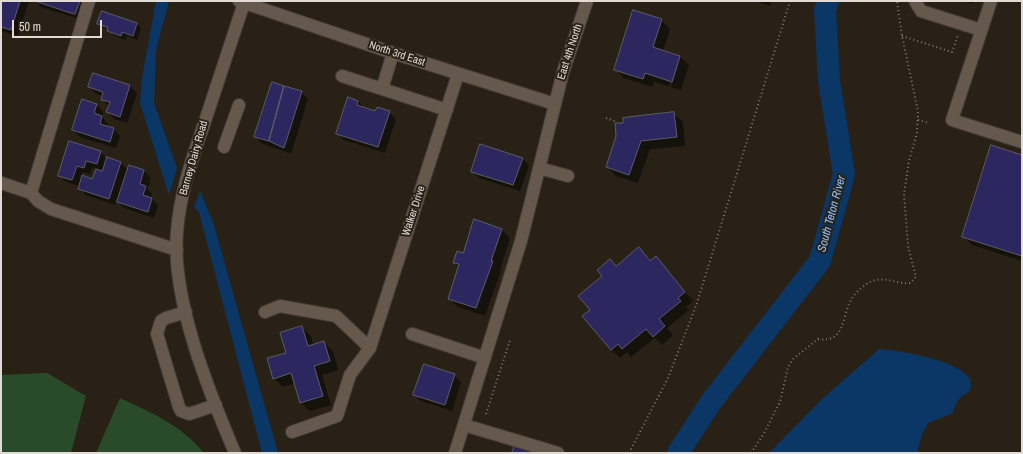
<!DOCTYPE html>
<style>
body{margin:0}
#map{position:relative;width:1023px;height:454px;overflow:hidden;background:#292016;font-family:"Archivo Narrow",sans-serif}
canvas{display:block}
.frame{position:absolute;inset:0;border:2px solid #e2dbd5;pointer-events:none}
.scale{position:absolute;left:12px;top:20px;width:90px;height:18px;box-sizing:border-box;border:2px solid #e2dbd5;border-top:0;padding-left:5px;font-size:12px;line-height:14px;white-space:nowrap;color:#e2dbd5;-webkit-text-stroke:3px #292016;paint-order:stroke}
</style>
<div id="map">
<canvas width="1023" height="454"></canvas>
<div class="frame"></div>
<div class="scale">50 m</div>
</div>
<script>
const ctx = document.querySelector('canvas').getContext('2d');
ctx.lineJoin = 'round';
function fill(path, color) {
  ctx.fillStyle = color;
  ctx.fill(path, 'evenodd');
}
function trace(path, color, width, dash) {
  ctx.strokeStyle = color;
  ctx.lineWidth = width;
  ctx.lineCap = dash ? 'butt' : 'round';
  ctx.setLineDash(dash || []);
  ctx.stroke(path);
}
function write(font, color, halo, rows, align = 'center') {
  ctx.font = font + ' "Archivo Narrow",sans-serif';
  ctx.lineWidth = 4;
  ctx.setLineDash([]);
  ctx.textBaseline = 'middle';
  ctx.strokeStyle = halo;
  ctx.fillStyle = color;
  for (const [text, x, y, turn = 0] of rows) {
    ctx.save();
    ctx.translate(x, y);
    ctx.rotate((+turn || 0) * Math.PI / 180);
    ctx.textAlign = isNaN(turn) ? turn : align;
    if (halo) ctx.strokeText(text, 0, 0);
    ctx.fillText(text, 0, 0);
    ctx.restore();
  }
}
fill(new Path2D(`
 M47,373L86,396L71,453H1V375Z
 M120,398C152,413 181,425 204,453H96Z`), '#2a4b2a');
fill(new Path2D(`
 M156,1H169L156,50L154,103L177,168L169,195L140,103L142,78Z
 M200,191L214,225L278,453H262L199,212L194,207Z
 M879,349C896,350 975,362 971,386C970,394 963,394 959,399C956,402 954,409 953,413L928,423L922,435L917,453H769L822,399Z`), '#0a3766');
fill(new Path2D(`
 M1,1H29L18,36L1,31Z
 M35,1H83L82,20L41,7Z
 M754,1H772L770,6Z
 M964,1H973L972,4Z
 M102,12L137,24L141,28L137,40L127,36L125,40L113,35L109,30L99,23Z
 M661,20L670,29L663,51L680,57L689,65L681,90L654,82L652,87L624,78L615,69ZM678,60H680L671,87L669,86Z
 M93,75L130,86L137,93L127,123L114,119L108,112L109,107L102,99L103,96L96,94L89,87Z
 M301,92L308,99L291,154L261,143L255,136Z
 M358,101L365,109L376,112H389L396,119L385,153L344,140L337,133Z
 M97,105L103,112L102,117L108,124L107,127L114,129L120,136L116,148L80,137L73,130Z
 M674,114L683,122L685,146L650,149L638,183L616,176L607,167L617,136L624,123Z
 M100,152L106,158L121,163L128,170L129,166L144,171L151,178L147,189L152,194L151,198L158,205L154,218L124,208L117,201L115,205L86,195L79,188L80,186L66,182L59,175ZM93,167L97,169L93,180L82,176L83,172L90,174Z
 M1022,156V261L972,245L963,236Z
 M522,158L529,165L520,191L479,178L472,171Z
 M501,229L510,238L500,270L501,271L485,316L458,307L449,299L459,267L454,262L464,254Z
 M639,248L651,261L656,257L693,301L686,307L689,310L667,328L673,335L662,345L655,338L631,357L627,352L620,358L611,349L591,310L617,267Z
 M302,328L311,336L313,345L324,342L333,351L338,370L322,375L331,405L310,411L301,403L295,383L283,387L274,378Z
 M454,375L461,382L452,411L421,401L415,395Z`), '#0007');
trace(new Path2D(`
 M678,453L711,402L820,261L844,174L829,81L825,10L828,1`), '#0a3766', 22);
const building = new Path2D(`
 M1,1H20L11,30L1,27Z
 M35,1H80L75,14Z
 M633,10L662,19L653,47L680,56L672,82L645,73L643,79L614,70Z
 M102,11L137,23L133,36L122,32L121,36L107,31L108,27L97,24Z
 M93,73L130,85L120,117L106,112L110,102L101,100L103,92L88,87Z
 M272,82L284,86L269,141L254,137Z
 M284,86L302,91L284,148L269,141Z
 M348,97L358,101L357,105L375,111L377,107L390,111L378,147L336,134Z
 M82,99L97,104L94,113L102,116L100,124L114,128L110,142L72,130Z
 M674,112L677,137L641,141L629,175L606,167L616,136L615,123H623V118Z
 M69,141L101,151L97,164L86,161L84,168L77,166L72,180L58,176Z
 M480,144L523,158L513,185L471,172Z
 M991,145L1022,155V256L962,237Z
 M107,157L121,162L109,199L78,189L82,175L92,179L96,169L102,171Z
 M129,165L144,170L140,184L146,186L143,195L152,198L148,212L117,202Z
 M474,219L502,229L491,261H493L476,308L448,299L459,264L453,263L457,251L463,253Z
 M639,247L650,261L656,256L685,292L678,298L681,301L659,319L665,326L653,337L646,329L622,349L618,344L611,350L582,316L590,310L578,296L602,276L597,270L610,259L616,266Z
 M302,326L308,346L324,341L330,361L314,366L323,396L300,403L291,373L273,379L267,358L286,353L280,333Z
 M424,364L455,374L445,405L413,395Z
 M515,445L539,453H512Z`);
fill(building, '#2c285f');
trace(building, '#5b5c6a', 1);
const minor = new Path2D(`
 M89,1L31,193L38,201L51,209L177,250
 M239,1L393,53L555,104
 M915,1L921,11L981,30
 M991,1L952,120L1022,142
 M342,76L447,110
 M382,89L393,53
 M224,147L239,105
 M539,168L568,176
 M1,183L31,193
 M186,312L166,318L161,321L157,334L179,407L181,411L189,414L216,405
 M265,312L280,306L336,316L370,348
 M412,334L485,358
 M464,425L558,453
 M292,432L337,416L350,375L370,348L458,74
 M235,453C209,392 171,298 177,232C180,190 195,151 208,112C220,76 232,39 244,3
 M455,453L521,241L563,72L587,1`);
trace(minor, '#443b35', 14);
trace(new Path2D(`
 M902,36L952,52L958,35
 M606,118L617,122
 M918,120L929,123
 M486,414L510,340
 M629,453L668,378L697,303L790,1
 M751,453L763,435L780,402L788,367L793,359L818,339C846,343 841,318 851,300C854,294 862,287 868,283C883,274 897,285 910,283L916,277L908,246L904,194L909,161L917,133L918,111L902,36L897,1`), '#837b73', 2, [1, 3]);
trace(minor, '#65594e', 12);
write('11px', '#e2dbd5', '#292016', [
 ["East 4th North",570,52,-72],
 ["North 3rd East",397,54,18],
 ["Barney Dairy Road",194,158,-74],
 ["Walker Drive",414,211,-72]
]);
write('italic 12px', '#91c3fe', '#292016', [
 ["South Teton River",832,214,-75]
]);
</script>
